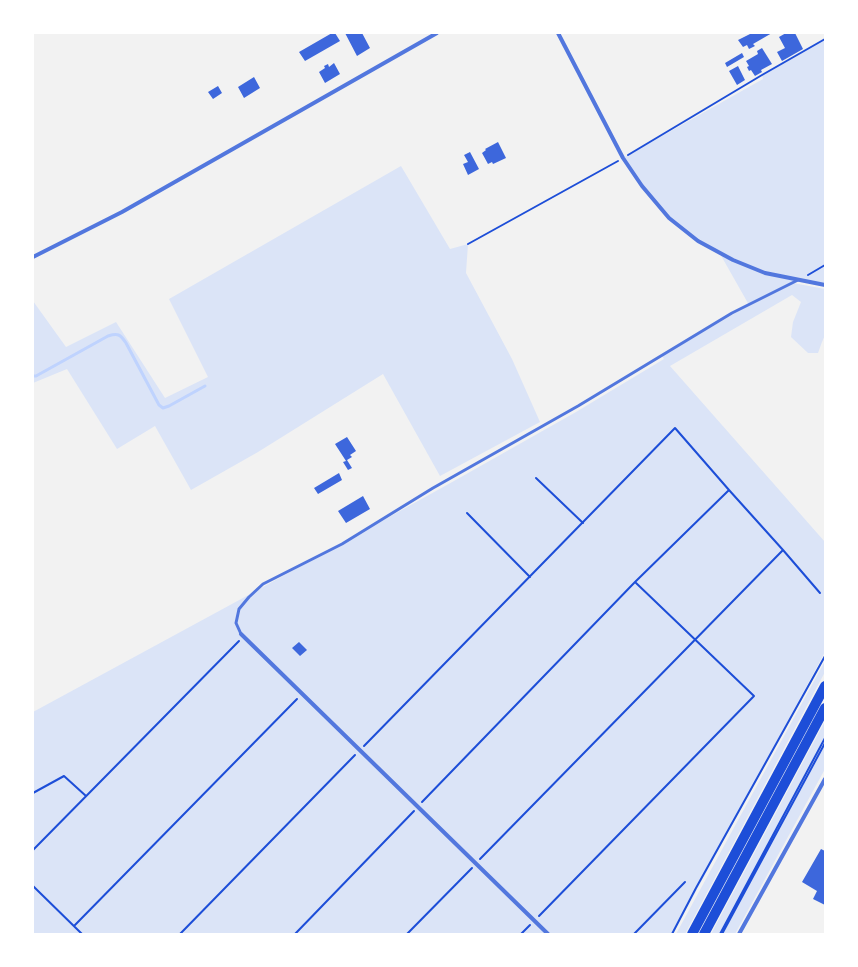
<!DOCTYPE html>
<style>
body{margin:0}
#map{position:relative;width:858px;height:967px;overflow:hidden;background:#f2f2f2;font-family:"Crimson Pro",serif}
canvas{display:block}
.frame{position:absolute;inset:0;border:34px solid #fff;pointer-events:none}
</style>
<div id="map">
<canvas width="858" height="967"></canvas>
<div class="frame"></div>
</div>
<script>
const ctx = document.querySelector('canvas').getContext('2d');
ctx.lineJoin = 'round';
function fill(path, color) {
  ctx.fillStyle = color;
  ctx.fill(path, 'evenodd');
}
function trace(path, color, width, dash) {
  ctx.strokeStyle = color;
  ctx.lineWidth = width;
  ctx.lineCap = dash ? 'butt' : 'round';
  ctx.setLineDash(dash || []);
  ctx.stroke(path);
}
fill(new Path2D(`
 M825,39V285L798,280L793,283L825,289V335L822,342L818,353H808L791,337L793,322L801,302L792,295L670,366L825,542V652L673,934H33V712L254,592L454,481L576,412L664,359L662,356L749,305L719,252L698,241L669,218L642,186L623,158L763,79L762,75Z
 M401,166L450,249L468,244L466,273L512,359L540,422L440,476L383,374L258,452L191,490L155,426L117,449L67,369L33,383V301L66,347L116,322L165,398L208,377L169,299Z
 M825,661V672L685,934H676L725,844Z
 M825,721V736L719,934H711Z
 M825,745V769L735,934H723Z`), '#dbe4f7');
trace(new Path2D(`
 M33,376H36L108,336C118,333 120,334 126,343L159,405L163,408L169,406L205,386`), '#bfd3fe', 3);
fill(new Path2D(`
 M332,33H335L340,41L305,61L299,52Z
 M345,33H362L370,48L357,56Z
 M752,33H772L753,44L755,46L749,49L747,45L743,47L738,40Z
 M786,33H795L803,49L782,61L777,52L785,48L779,37Z
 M762,48L772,64L761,70L762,72L755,76L751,70L749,71L747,67L749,66L746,61L758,54L757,51Z
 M742,53L744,57L727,67L725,63Z
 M334,63L340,74L325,83L319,72L325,68L324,66L328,64L329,67Z
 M738,66L745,80L737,85L729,71Z
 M254,77L260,88L244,98L238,87Z
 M218,86L222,93L213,99L208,92Z
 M498,142L506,158L493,164L492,162L488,164L482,153L486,150L485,149Z
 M470,152L479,169L468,175L463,164L468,162L464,155Z
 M347,437L356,451L350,455L352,457L347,460L352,468L348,470L343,462L346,461L335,444Z
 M339,473L342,480L318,494L314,488Z
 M363,496L370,509L346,523L338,511Z
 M299,642L307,650L300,656L292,648Z
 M821,849L825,851V905L813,899L817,891L802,882Z`), '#3d67dc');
trace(new Path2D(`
 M628,155L762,75L825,39
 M468,244L618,161
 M808,275L825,265
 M536,478L583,523
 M467,513L530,577
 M783,550L820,593
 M364,746L675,428L729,490L635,582L754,696L539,916
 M33,793L64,776L86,796
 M422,802L635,582
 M33,850L239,641
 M480,859L783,550L729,490
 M33,886L82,934
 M74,926L297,699
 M180,934L355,755
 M295,934L414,811
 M407,934L472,868
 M521,934L530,925
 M634,934L685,882
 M672,934L696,888L825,656
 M720,934L825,738
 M722,934L825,743`), '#1d4ed8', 2);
trace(new Path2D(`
 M241,634L236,623L239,609L249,597L263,584L342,544L433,488L578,406L732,313L798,280`), '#5277de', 3);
trace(new Path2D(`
 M558,33L623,158L642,186L669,218L698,241L733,260L765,273L825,285
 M33,257L122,212L437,33
 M241,634L548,934
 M739,934L825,779`), '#5277de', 4);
trace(new Path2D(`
 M692,934L825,686
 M704,934L825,708`), '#1d4ed8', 10);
</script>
